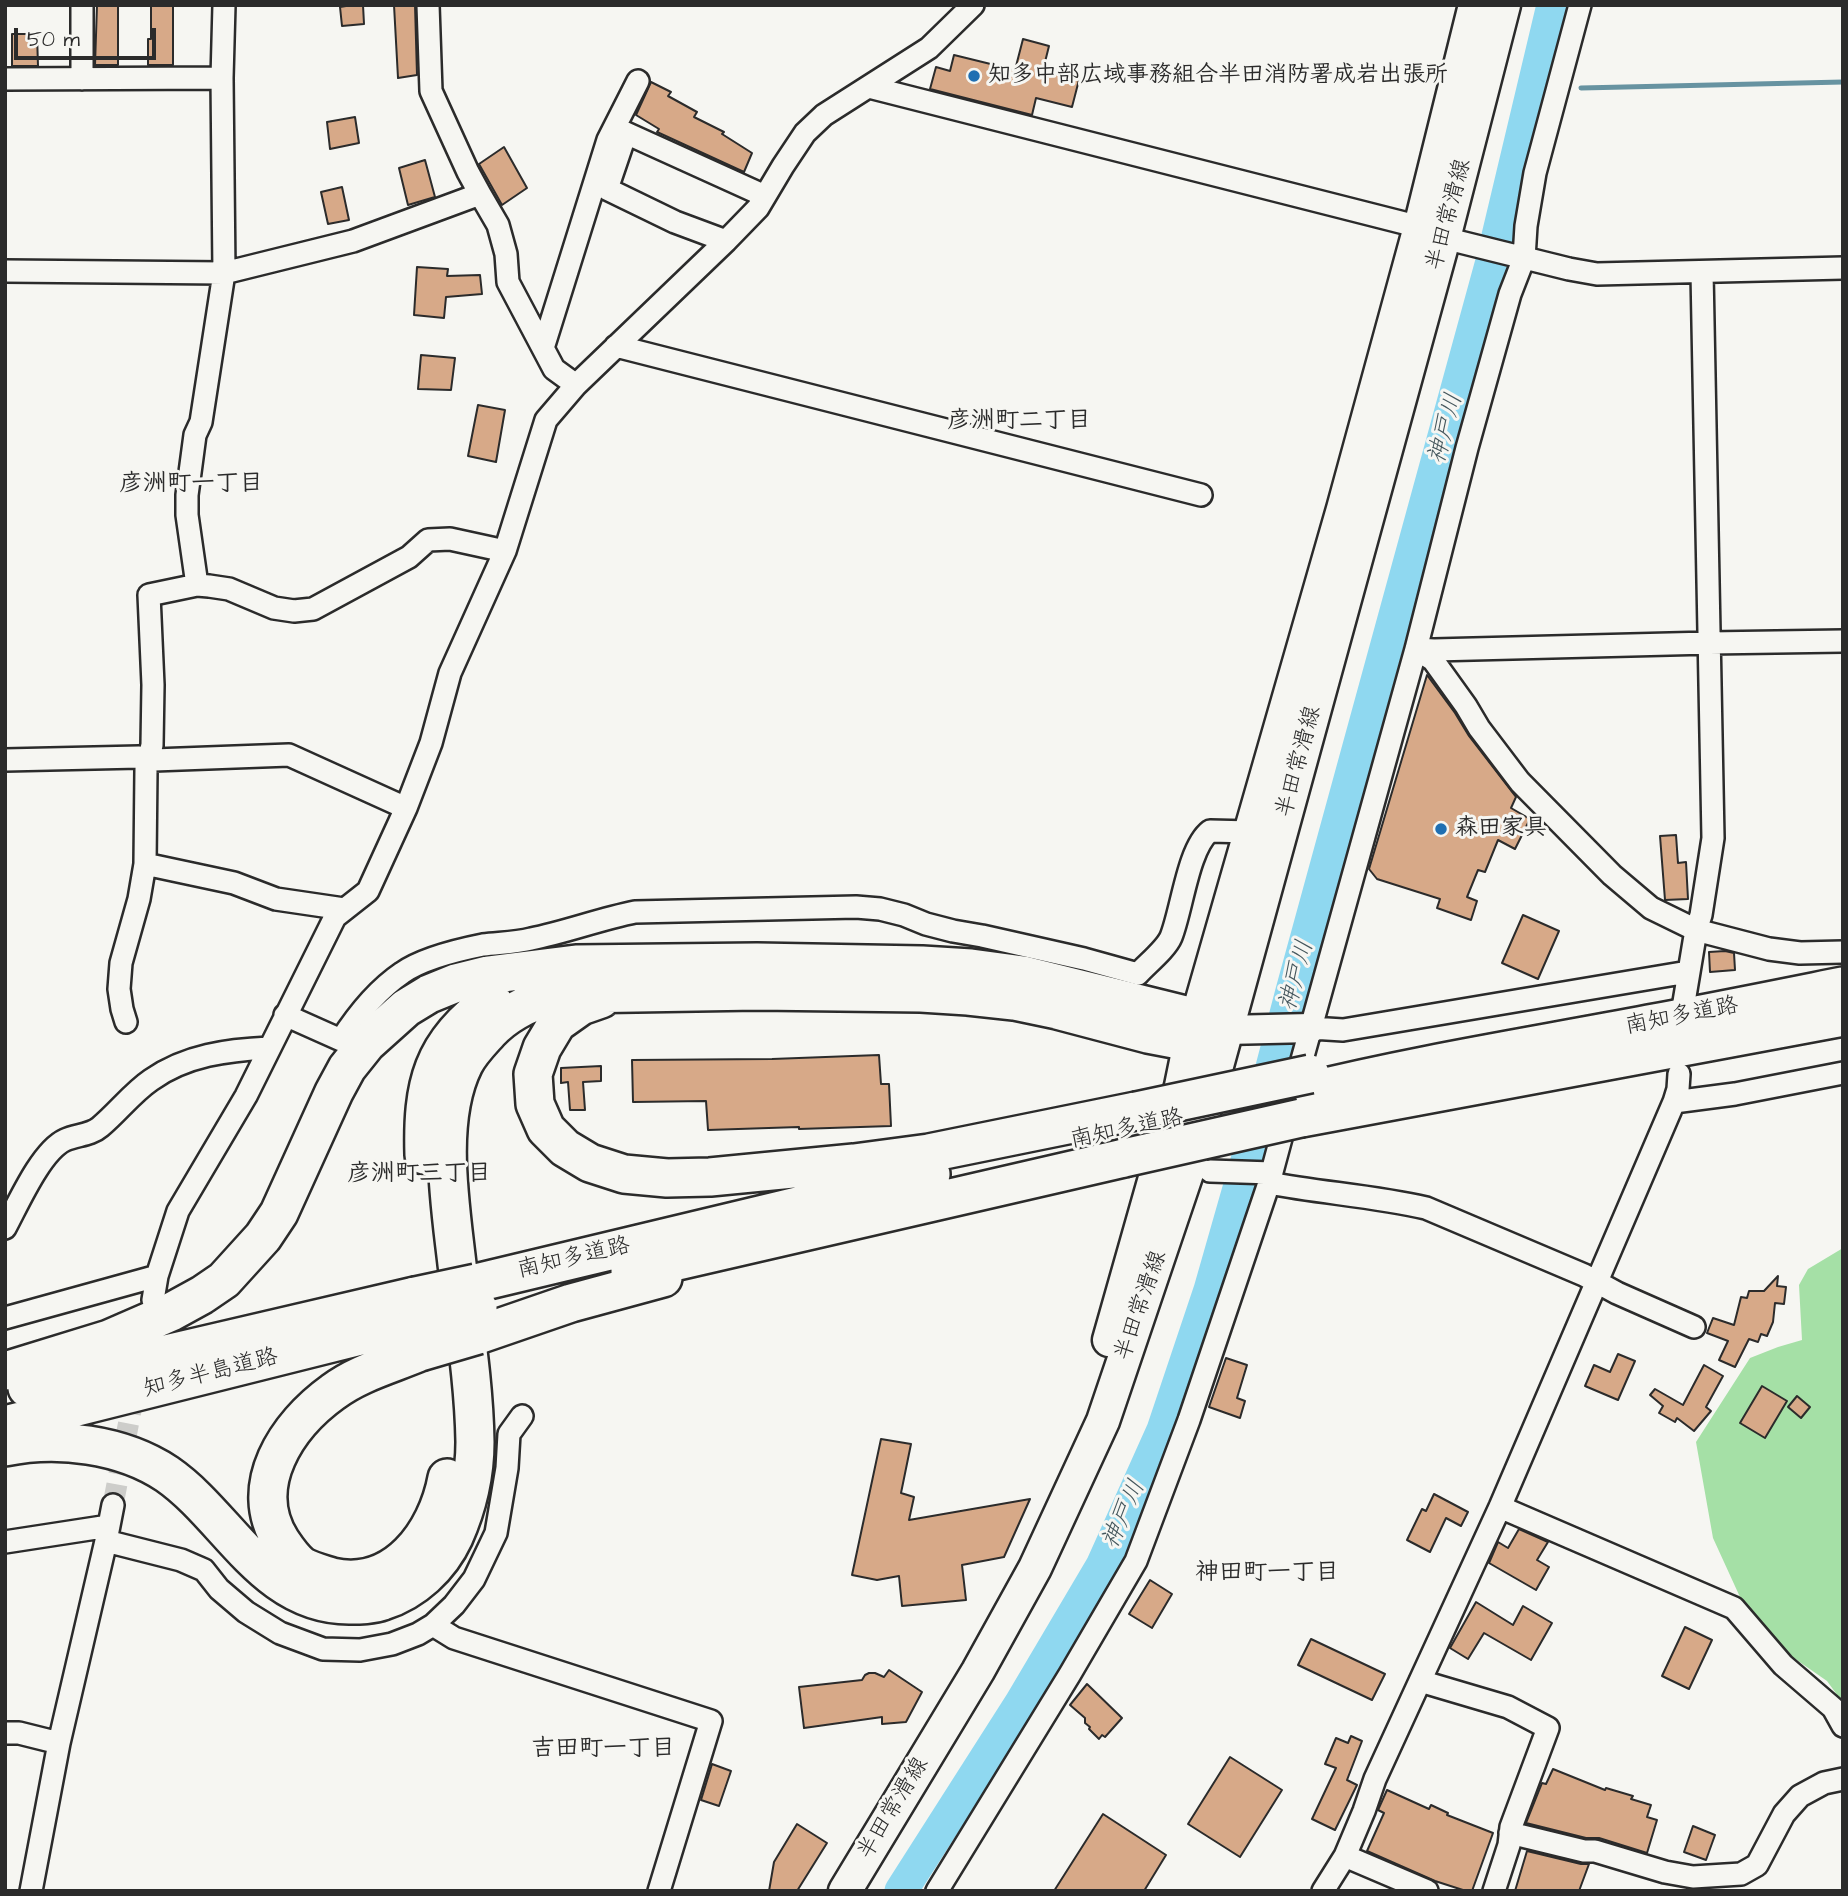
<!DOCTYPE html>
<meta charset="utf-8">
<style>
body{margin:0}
#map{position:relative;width:1848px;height:1896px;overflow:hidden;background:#f6f6f2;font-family:"Architects Daughter",sans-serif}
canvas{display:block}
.frame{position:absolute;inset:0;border:7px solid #2b2b2b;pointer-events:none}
.scale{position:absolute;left:14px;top:28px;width:142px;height:32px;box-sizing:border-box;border:4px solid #2b2b2b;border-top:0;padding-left:9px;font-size:21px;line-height:24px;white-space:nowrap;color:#2b2b2b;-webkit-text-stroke:5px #f6f6f2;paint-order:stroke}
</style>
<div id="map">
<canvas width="1848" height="1896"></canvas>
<div class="frame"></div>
<div class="scale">50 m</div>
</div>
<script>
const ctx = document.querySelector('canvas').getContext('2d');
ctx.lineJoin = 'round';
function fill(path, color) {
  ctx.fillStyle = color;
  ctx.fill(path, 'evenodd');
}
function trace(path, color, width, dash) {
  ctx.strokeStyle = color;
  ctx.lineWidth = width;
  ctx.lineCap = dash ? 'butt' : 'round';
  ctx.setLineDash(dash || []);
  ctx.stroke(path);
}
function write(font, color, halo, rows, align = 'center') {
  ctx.font = font + ' "Architects Daughter","Klee One",sans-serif';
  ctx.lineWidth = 6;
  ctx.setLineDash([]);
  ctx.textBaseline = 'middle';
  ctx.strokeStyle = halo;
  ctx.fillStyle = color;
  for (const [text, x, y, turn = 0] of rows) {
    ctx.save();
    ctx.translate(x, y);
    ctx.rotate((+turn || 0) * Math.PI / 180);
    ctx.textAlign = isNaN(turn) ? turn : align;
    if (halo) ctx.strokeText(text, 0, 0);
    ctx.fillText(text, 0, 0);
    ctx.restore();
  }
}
fill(new Path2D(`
 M1843,1248V1703L1827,1681L1791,1656L1745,1608L1713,1538L1696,1442L1750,1358L1778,1347L1802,1340L1799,1285L1808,1269Z`), '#a5e0a6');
trace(new Path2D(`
 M1581,88L1843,82`), '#6793a1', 5);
trace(new Path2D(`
 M901,1891L1021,1703L1102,1566L1163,1430L1210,1290L1254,1136L1292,991L1492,261L1553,5`), '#8fd8f0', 33);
const building = new Path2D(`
 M97,5H118V65H95Z
 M151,5H173V65H148V39H151Z
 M352,5H363L364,24L342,26L340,7Z
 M394,5H415L417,75L398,78Z
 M12,34H37L38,66H12Z
 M1023,39L1049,46L1044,66L1080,76L1072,107L1036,98L1032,115L930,89L936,67L950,71L954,55L1015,70Z
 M651,82L671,92L668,96L697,112L694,117L724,132L722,134L752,153L744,172L657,132L659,129L636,115Z
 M355,117L359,143L330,149L327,122Z
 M504,147L527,188L502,205L479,164Z
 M425,160L435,197L408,205L399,168Z
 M342,187L349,220L328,224L321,192Z
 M417,267L448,269L447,276L480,275L482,294L446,297L444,318L414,315Z
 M421,355L455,358L451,390L418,389Z
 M478,405L505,410L496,462L468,456Z
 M1427,675L1455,713L1469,736L1516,797L1511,808L1530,819L1515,849L1498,840L1485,872L1478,870L1467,897L1477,901L1471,920L1437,908L1440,899L1377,879L1369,869Z
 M1676,835L1678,863L1686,862L1688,899L1665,900L1660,836Z
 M1523,915L1559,931L1538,979L1502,963Z
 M1725,951L1734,953L1735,970L1710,972L1709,952Z
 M879,1055L881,1084H889L891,1126L799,1129V1127L708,1130L706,1101L633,1102L632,1060L772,1059Z
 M601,1066V1081L583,1082L585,1110H570L568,1082L561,1083V1068Z
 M1778,1276L1777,1286L1786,1287L1784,1304L1775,1303L1773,1322L1767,1336L1761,1334L1758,1342L1749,1339L1735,1367L1719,1360L1728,1341L1707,1333L1713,1318L1734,1325L1741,1297L1747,1298L1749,1291H1764Z
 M1618,1354L1635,1361L1618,1400L1585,1386L1594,1365L1610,1372Z
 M1226,1358L1247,1365L1237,1398L1245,1401L1240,1418L1209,1407Z
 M1704,1365L1723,1376L1706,1407L1711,1411L1694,1431L1677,1418L1675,1422L1659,1413L1663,1406L1650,1395L1655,1389L1683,1405Z
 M1762,1386L1787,1401L1765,1438L1740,1423Z
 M1797,1396L1810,1407L1801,1418L1788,1407Z
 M881,1439L911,1444L901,1493L914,1497L909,1520L1030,1499L1004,1557L962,1565L966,1600L902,1606L899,1576L877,1580L852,1575Z
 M1434,1494L1468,1512L1461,1526L1446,1518L1430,1552L1407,1540L1422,1509L1426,1511Z
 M1519,1529L1548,1542L1537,1560L1549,1567L1536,1590L1489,1563L1498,1542L1508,1548Z
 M1150,1580L1172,1594L1152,1628L1129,1614Z
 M1476,1602L1513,1625L1523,1606L1552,1623L1531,1660L1484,1633L1468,1659L1450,1648Z
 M1685,1627L1712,1640L1689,1689L1662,1676Z
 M1311,1639L1385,1674L1372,1700L1298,1665Z
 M889,1670L922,1692L906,1722L882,1724V1717L804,1728L799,1687L862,1680L865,1675L869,1673H875L884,1677Z
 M1087,1684L1122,1718L1105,1737L1102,1735L1099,1739L1089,1729L1090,1727L1085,1723V1718L1070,1705Z
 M1351,1736L1362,1741L1347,1780L1357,1785L1335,1830L1312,1819L1336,1768L1325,1764L1336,1738L1348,1743Z
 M1230,1757L1282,1790L1240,1857L1188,1824Z
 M712,1764L731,1771L719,1806L701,1800Z
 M1553,1769L1605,1790L1606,1788L1633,1796L1631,1799L1651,1805L1647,1817L1657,1820L1647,1853L1599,1838H1586L1526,1823L1542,1783L1546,1784Z
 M1387,1790L1429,1809L1431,1805L1448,1813L1447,1815L1493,1833L1472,1891H1466L1435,1881L1367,1851L1384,1813L1378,1810Z
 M1103,1814L1166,1855L1144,1891H1054Z
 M797,1824L827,1843L797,1891H769L774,1862Z
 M1693,1826L1715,1835L1706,1860L1684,1852Z
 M1527,1851L1581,1864H1589L1579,1891H1515Z`);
fill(building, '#d7a988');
trace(building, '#2b2b2b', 2);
trace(new Path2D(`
 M113,1505L136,1384`), '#cdcdca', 21, [21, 10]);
const street = new Path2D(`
 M82,5V79
 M428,5L431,91L468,172L480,194
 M5,79L222,78
 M869,87L1420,227
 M1444,238L1569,269L1597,274L1843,268
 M726,241L675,222L607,189L626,133L765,196
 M5,271L224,273L353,241L480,194L498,225L506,254L508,282L554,369L576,385
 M616,346L1201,495
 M543,348L608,140L638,81
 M197,585L187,515V495L195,435L201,422L224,273L222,78L224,5
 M1416,649L1433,660L1466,706L1479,728L1520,782L1612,875L1651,908L1696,930L1769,949L1800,953L1843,952
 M1416,649L1434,650L1709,643L1843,641
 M5,760L139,757L154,760L289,755L406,808
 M145,864L234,883L276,899L344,909
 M1684,1002L1696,930L1701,915L1713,838L1702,272
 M285,1015L341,1040C357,1015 377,990 402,973C423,958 458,950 483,945C499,943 515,943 531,939C566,932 600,919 635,912L856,907L880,909L904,915L926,924L953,931L982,936L1084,959L1138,974C1147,964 1166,949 1171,937C1182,910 1188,848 1210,831L1251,832
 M126,1022L122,1009L119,989L121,963L139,899L145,864L146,769L152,745L153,685L149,595L197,585L209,586L229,589L274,608L294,611L313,609L409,557L428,540L450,539L505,551
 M1311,1028L1343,1030L1688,972
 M1295,1085L1416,649L1467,448L1510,294L1524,258L1526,226L1535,173L1580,5
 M1674,1102L1735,1094L1843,1073
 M1210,1171L1272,1173
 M1269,1183C1321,1193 1374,1196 1426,1208L1584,1275L1617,1293L1694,1327
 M5,1228C18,1204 41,1151 65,1140C76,1135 91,1135 100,1127C118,1112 132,1093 151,1080C186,1055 228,1050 269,1048
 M153,1300L157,1276L178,1211L246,1096L335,917L368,891L406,808L431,743L450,673L505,551L546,420L576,385L726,241L758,208L783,166L805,133L824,115L929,48L973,5
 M5,1318L157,1276
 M1500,1507L1734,1608L1783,1665L1833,1708L1843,1726
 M106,1541L181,1560L204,1570L219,1589L246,1612L280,1633L323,1649L360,1650L392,1644L418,1634L433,1625L454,1605L474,1579L496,1533L507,1468L509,1434L522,1416
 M5,1542L109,1526
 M433,1625L454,1638L711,1721L659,1891
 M1420,1681L1508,1707L1548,1728L1511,1827L1509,1845L1494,1891
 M5,1733H19L59,1743
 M1510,1833L1584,1851H1595L1665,1872L1693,1877L1741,1874L1757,1865L1784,1814L1800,1796L1824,1783L1843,1779
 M1345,1856L1427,1891
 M31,1891L59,1743L106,1541L113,1505
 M937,1891L1070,1674L1136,1561L1189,1420L1269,1183L1287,1116
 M1323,1891L1345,1856L1364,1811L1375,1779L1500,1507L1674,1102L1678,1089L1679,1074`);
const secondary = new Path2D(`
 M1226,1030L1311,1028`);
const primary = new Path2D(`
 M1109,1340L1181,1086L1190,1042L1343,509L1420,227L1475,5
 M845,1891L978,1671L1035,1568L1103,1421L1187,1173L1212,1084L1444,238L1504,5`);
const highway = new Path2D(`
 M601,999L581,1006L557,1023L542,1048L533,1074L535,1104L546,1129L565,1148L590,1163L624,1174L667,1178L710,1177L854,1163L929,1153L1136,1111
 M1305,1092C1419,1064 1534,1046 1649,1024C1714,1012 1778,999 1843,986
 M1301,1118L1843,1017
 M424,1155C422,1086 431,1042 492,1000
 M630,1272L1124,1158
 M476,1283L931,1174
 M478,1335L571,1303L663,1278
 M420,1352C392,1364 358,1373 333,1392C287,1425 246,1486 281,1541C287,1550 294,1560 302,1566C311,1571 323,1574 332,1577C395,1591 437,1533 447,1478
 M5,1371L109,1339L171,1312L202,1295L224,1280L263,1237L279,1213L334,1092L347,1068L367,1043L406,1008L429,994L456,983L488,975L576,964L757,962L922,965L971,968L1023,975L1197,1018L1226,1030
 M27,1388L119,1365L415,1296
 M5,1425L416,1322
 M5,1447C57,1436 122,1444 167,1474C228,1516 264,1605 349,1605C360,1605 372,1605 383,1601C414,1591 440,1567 454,1537C467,1508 475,1474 475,1442C474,1382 464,1323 457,1264C450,1203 436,1120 464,1064C470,1052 480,1042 489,1032C504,1016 526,1003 548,998C557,995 567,995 576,994L757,991L921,993L968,996L1014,1001L1057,1010L1148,1034L1190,1042L1226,1030`);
trace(street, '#2b2b2b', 26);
trace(secondary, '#2b2b2b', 33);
trace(primary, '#2b2b2b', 37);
trace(highway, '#2b2b2b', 42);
trace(street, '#f6f6f2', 21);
trace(secondary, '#f6f6f2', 28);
trace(primary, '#f6f6f2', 32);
trace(highway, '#f6f6f2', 37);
const highwayBridge = new Path2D(`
 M1136,1111L1310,1074
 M1124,1158L1301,1118
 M415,1296L476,1283
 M416,1322L478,1308
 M420,1352L478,1335`);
trace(highwayBridge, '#2b2b2b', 42, []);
trace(highwayBridge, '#f6f6f2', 37);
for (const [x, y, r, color] of [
 [974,76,7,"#1f6fb2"],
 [1441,829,7,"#1f6fb2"]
]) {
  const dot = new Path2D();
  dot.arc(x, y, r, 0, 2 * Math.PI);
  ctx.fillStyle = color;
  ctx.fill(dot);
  trace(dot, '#f6f6f2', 2.5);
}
write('bold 23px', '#2b2b2b', '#f6f6f2', [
 ["知多中部広域事務組合半田消防署成岩出張所",988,76],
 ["森田家具",1455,829]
], 'left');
write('23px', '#2b2b2b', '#f6f6f2', [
 ["半田常滑線",1450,215,-75],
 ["半田常滑線",1300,762,-75],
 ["南知多道路",1682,1017,-11],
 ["南知多道路",1127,1130,-12],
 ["南知多道路",574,1259,-13],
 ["半田常滑線",1142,1306,-71],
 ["知多半島道路",211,1374,-14],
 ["半田常滑線",894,1809,-59]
]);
write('bold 24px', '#2b2b2b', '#f6f6f2', [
 ["彦洲町二丁目",1019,422],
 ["彦洲町一丁目",191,485],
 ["彦洲町三丁目",419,1175],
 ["神田町一丁目",1267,1574],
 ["吉田町一丁目",603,1750]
]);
write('italic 24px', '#44565c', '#f6f6f2', [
 ["神戸川",1447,429,-75],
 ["神戸川",1298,976,-75],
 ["神戸川",1125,1515,-66]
]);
</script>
